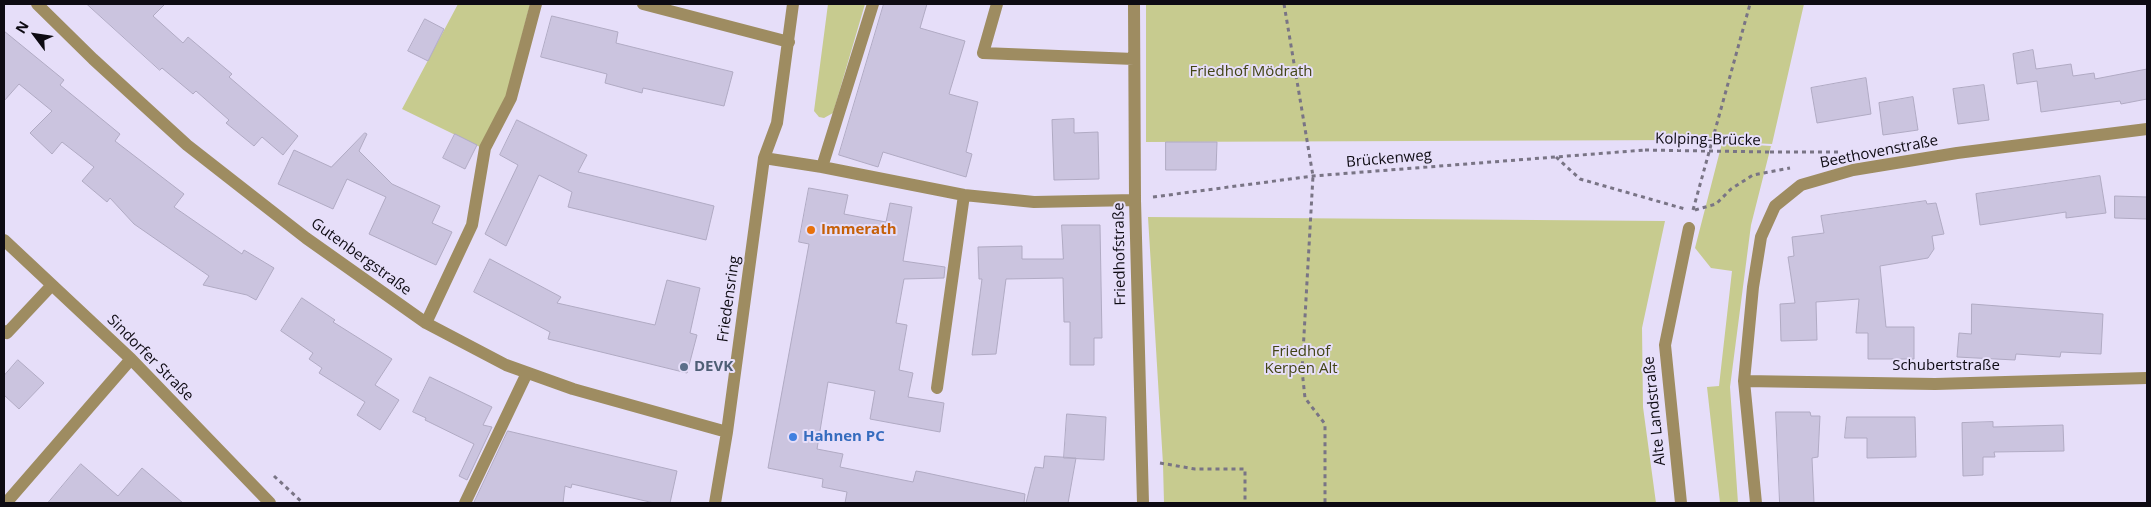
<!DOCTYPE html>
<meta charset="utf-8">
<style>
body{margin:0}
#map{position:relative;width:2151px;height:507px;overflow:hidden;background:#e6def9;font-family:"Open Sans",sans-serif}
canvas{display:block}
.frame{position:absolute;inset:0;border:5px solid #0e0b13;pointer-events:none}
.north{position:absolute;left:10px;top:10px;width:50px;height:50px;-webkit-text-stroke:4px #e6def9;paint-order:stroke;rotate:301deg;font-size:14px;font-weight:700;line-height:20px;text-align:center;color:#0e0b13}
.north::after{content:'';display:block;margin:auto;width:18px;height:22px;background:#0e0b13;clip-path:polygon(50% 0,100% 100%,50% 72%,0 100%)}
</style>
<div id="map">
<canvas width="2151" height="507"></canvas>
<div class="frame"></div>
<div class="north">N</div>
</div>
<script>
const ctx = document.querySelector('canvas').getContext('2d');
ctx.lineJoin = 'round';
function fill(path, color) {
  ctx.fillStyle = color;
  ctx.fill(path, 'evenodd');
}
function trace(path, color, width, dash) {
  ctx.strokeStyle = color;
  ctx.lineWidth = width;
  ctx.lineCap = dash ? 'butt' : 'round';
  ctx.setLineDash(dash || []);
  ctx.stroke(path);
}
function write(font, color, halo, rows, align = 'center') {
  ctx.font = font + ' "Open Sans",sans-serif';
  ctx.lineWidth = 4;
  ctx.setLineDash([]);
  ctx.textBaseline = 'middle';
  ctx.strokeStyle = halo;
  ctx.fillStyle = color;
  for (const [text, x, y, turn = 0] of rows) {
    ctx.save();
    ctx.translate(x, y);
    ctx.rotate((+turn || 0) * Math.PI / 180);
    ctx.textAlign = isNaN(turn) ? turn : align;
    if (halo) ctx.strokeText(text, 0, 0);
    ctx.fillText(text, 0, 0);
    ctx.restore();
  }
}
fill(new Path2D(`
 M458,4H530L507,94L480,147L402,109Z
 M828,4H865L833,113L824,118L819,117L814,111Z
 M1146,4H1804L1772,144L1689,140L1146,142Z
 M1722,143L1771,146L1751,225L1730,387L1738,503H1720L1707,387L1719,386L1732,271L1711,268L1695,248Z
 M1148,217L1665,221L1642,328L1643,407L1656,503H1164L1163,464Z`), '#c7cb8f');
const building = new Path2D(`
 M87,4H165L153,16L183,43L188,37L232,74L229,77L298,136L283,155L262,137L254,146L226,123L229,120L196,91L193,94L162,68L160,70Z
 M884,4H927L920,28L965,41L949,94L978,102L966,152L972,154L966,177L883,152L878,167L839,155Z
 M552,16L618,32L616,43L733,72L724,106L643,88L642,93L605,83L607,74L541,57Z
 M425,19L444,29L428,61L408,51Z
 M4,31L64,80L60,85L120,134L115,141L184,194L174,207L242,254L244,250L274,268L256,300L247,295L203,285L209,276L134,224L110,198L107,202L82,181L94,167L62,142L52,154L30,133L52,111L19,84L4,101Z
 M2033,50L2036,69L2071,64L2073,76L2094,73L2095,79L2147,69V99L2121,104L2120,101L2041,112L2037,81L2017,84L2013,54Z
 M1866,78L1871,114L1817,123L1811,88Z
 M1984,85L1989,120L1958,124L1953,89Z
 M1913,97L1918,130L1883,135L1879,103Z
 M1074,119V133L1098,132L1099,179L1054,180L1052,120Z
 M517,120L587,155L578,172L714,206L706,240L568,207L572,192L539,175L506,246L485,234L518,165L500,155Z
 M365,133L367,134L359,151L392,184L440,206L432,223L452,232L436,265L369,234L386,197L347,179L333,209L278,184L294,150L331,167Z
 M455,134L477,145L465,169L443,158Z
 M1166,142H1217L1216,170H1166Z
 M2100,176L2106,213L2066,218V212L1980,225L1976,194Z
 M809,188L848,195L844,214L886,222L890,203L912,207L903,261L945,267L944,278L904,279L896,323L907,325L899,370L913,373L908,397L944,403L940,432L870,419L875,391L828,382L817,449L843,454L840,467L913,482L916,471L922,472L1025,494L1024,503H845L847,492L822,487L823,479L768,468L809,244L799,242Z
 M2115,196L2147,197V219L2115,218Z
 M1926,201L1927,204L1936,203L1944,234L1932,236L1934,249L1928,258L1880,266L1886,327H1914V359H1868V333H1856L1859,299L1816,302L1817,340L1781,341L1780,304L1795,303L1788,257L1794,256L1792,237L1824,233L1821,216Z
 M1062,225H1100L1102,338H1094V365H1070V322H1064L1063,278L1006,279L996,354L972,355L982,279H979L978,247L1022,246V259H1063Z
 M490,259L561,297L557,303L655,325L667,280L700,288L690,333L697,335L687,373L548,339L550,332L474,292Z
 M302,298L335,320L333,322L392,359L375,385L399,400L380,430L357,415L365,402L319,373L322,368L309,359L313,353L281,331Z
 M1972,304L2103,314L2101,354L2061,352L2060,357L2016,354L2015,360L1957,357L1959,333L1971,334Z
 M18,360L44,383L19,409L4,395V376Z
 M430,377L492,407L483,425L492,427L467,480L459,476L474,444L425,420L426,418L413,412Z
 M1776,412H1810L1811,416H1820L1818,457L1812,458L1814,503H1780Z
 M1067,414L1106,417L1104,460L1064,458Z
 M1847,417H1915L1916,457L1867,458V438H1845Z
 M1993,422V427L2063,425L2064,451L1994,452L1995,457H1983V475L1963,476L1962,423Z
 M508,431L677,471L670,503H654L572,484L571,488L565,486L563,503H474Z
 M1045,456L1076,458L1068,503H1026L1035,467L1043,468Z
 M81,464L118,496L142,468L183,503H48Z`);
fill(building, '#cbc4df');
trace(building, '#b0aac3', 1);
trace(new Path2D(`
 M1284,4L1313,176L1302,370L1305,398L1325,424V503
 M1770,152H1839
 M1556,157L1580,179L1685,209
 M1153,197L1313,176L1645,150
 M1693,210L1750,4
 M1695,210L1716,204L1731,189L1753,175L1790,168
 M1160,463L1195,469H1245V503
 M274,476L303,503`), '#797485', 3, [4, 4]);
trace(new Path2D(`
 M37,4L93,59L187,145L306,238L426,323L506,365L573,389L727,432
 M643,4L789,42
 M997,4L983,53L1134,59
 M1134,4L1135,200L1143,503
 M764,158L822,167L873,4
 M822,167L964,195L1034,202L1135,200
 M4,240L131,359L270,503
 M426,323L472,225L485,148L511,98L536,4
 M4,331L7,333L52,285
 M1744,381L1935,384L2147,378
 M937,388L964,195
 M6,503L131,359
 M465,503L527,373
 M715,503L727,432L764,158L777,123L793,4
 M1681,503L1665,345L1689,228
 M1756,503L1744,381L1753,287L1761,237L1775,206L1801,185L1853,170L1957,153L2147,129`), '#9e8c61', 12);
trace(new Path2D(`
 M1645,150L1770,152`), '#797485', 3, [4, 4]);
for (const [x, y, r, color] of [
 [811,230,5,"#e8710a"],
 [684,367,5,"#5c6f8a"],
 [793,437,5,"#3f7fe0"]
]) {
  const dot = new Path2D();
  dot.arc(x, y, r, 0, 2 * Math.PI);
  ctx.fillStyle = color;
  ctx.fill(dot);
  trace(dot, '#e6def9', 2);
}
write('15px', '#424415', '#e6def9', [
 ["Friedhof Mödrath",1251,72],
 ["Friedhof",1301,352],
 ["Kerpen Alt",1301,369]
]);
write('15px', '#0e0b13', '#e6def9', [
 ["Kolping-Brücke",1708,140,1],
 ["Beethovenstraße",1879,152,-11],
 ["Brückenweg",1389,159,-5],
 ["Friedhofstraße",1120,254,-91],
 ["Gutenbergstraße",361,257,36],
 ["Friedensring",729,299,-82],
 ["Sindorfer Straße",150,358,45],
 ["Schubertstraße",1946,366],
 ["Alte Landstraße",1655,411,-96]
]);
write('bold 15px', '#c56008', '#e6def9', [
 ["Immerath",821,230]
], 'left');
write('bold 15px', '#4e5e75', '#e6def9', [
 ["DEVK",694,367]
], 'left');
write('bold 15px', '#366cbe', '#e6def9', [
 ["Hahnen PC",803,437]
], 'left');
</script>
